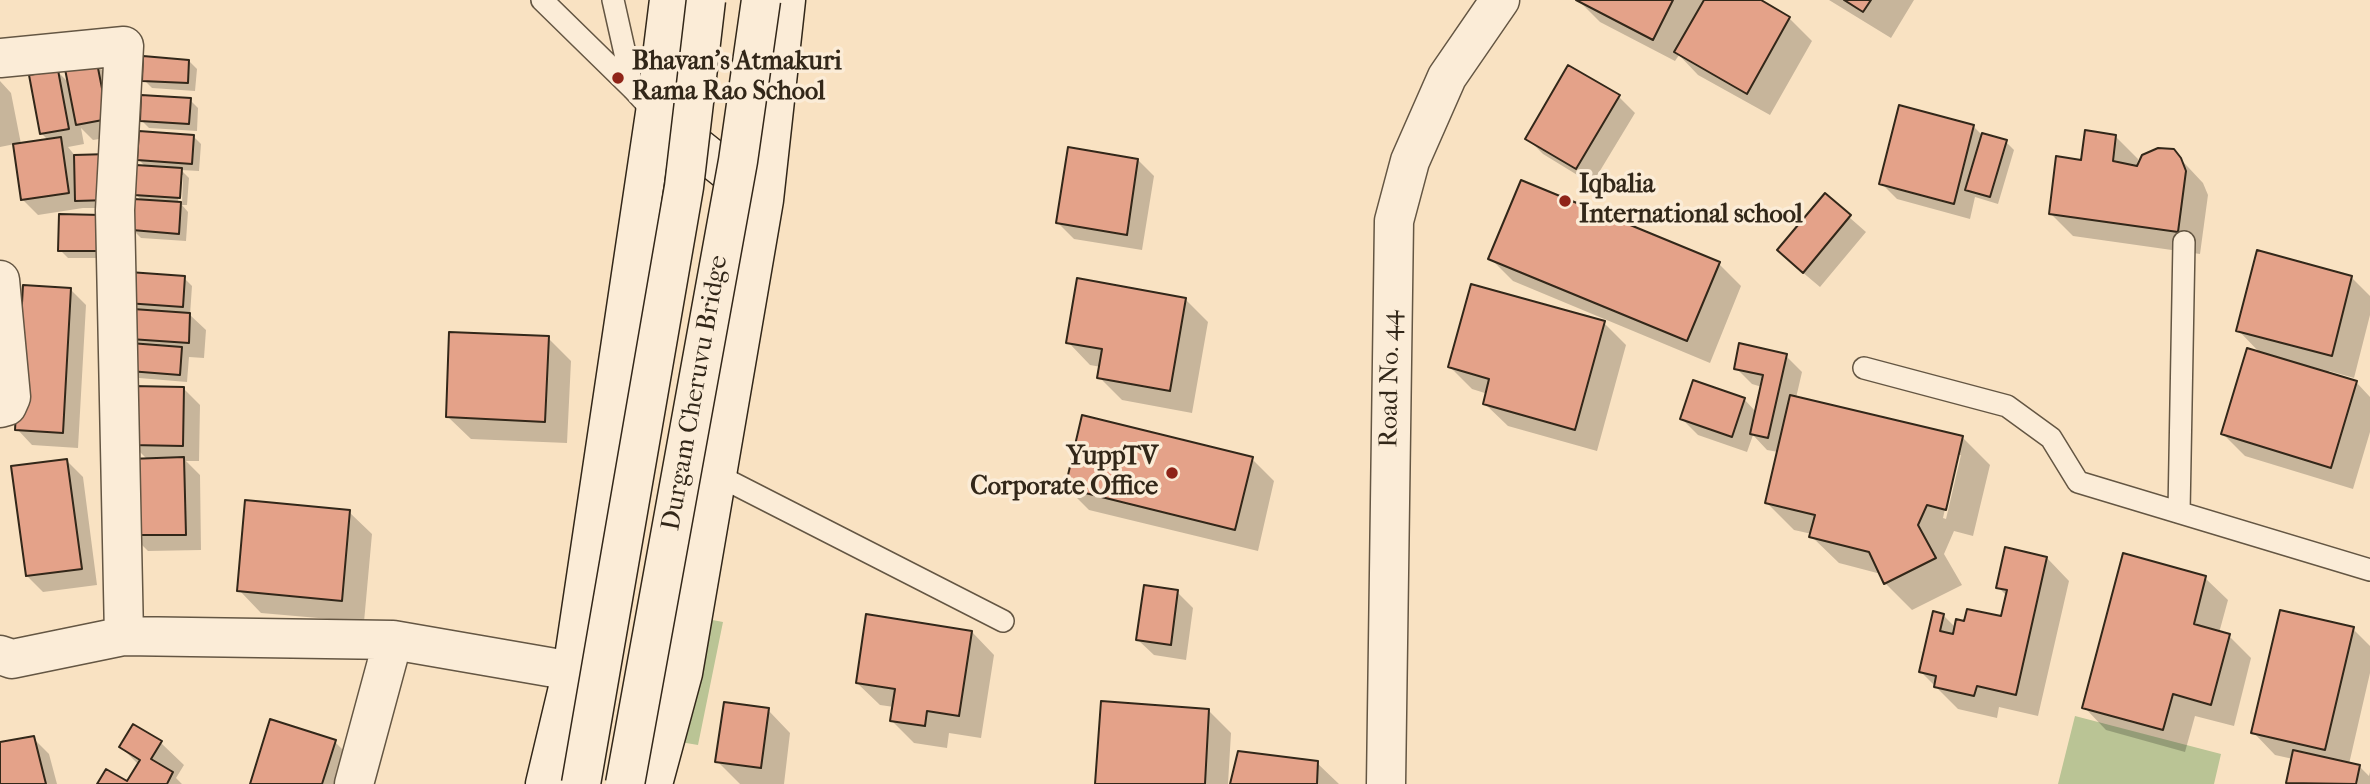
<!DOCTYPE html>
<style>
body{margin:0}
canvas{display:block;background:#f9e2c2}
</style>
<canvas width="2370" height="784"></canvas>
<script>
const ctx = document.querySelector('canvas').getContext('2d');
ctx.lineJoin = 'round';
function fill(path, color) {
  ctx.fillStyle = color;
  ctx.fill(path, 'evenodd');
}
function trace(path, color, width, dash) {
  ctx.strokeStyle = color;
  ctx.lineWidth = width;
  ctx.lineCap = dash ? 'butt' : 'round';
  ctx.setLineDash(dash || []);
  ctx.stroke(path);
}
function write(font, color, halo, rows, align = 'center') {
  ctx.font = font + ' "IM FELL French Canon",serif';
  ctx.lineWidth = 7;
  ctx.setLineDash([]);
  ctx.textBaseline = 'middle';
  ctx.strokeStyle = halo;
  ctx.fillStyle = color;
  for (const [text, x, y, turn = 0] of rows) {
    ctx.save();
    ctx.translate(x, y);
    ctx.rotate((+turn || 0) * Math.PI / 180);
    ctx.textAlign = isNaN(turn) ? turn : align;
    if (halo) ctx.strokeText(text, 0, 0);
    ctx.fillText(text, 0, 0);
    ctx.restore();
  }
}
fill(new Path2D(`
 M660,610L723,622L698,745L639,735Z
 M2075,716L2221,754L2214,784H2058Z`), '#bac495');
fill(new Path2D(`
 M1578,0H1757L1789,18L1812,41L1770,115L1698,75L1679,55L1675,61L1600,22Z
 M1829,0H1914L1891,38Z
 M189,61L197,69L195,91L152,88L144,80Z
 M97,65L113,81L123,135L93,140L81,128L84,144L68,147L117,208H83L38,215L22,199L15,144L0,147V81L11,93L21,144L49,141L41,133L58,72L70,84Z
 M1619,97L1635,113L1592,184L1543,154L1527,138Z
 M190,100L198,108L197,131L149,128L141,120Z
 M1973,126L1981,134L2006,142L2014,150L1998,204L1975,197L1970,219L1897,199L1881,183Z
 M193,136L201,144L199,171L181,170L189,178L187,205H182L183,175H179L178,207L182,205L188,212L186,241L141,238L133,230L143,201L136,195L147,168L139,160Z
 M2115,136L2138,159L2137,168L2173,151L2203,183L2208,195L2200,254L2073,236L2051,214L2082,162Z
 M1138,160L1154,176L1142,250L1074,239L1058,223Z
 M1825,196L1866,232L1820,287L1795,266Z
 M61,215L108,258H68L60,250Z
 M1490,258L1719,264L1741,286L1710,363L1513,281Z
 M2351,277L2370,296V315L2354,378L2329,371L2328,374L2356,382L2370,397V432L2353,489L2245,456L2223,434L2261,354L2238,330Z
 M184,278L192,286L190,315L206,330L204,358L189,357L187,382L139,378L131,370L139,345L132,338L128,303Z
 M70,289L86,305L78,448L32,445L17,429Z
 M1185,299L1208,322L1192,413L1122,400L1099,377L1101,367L1090,365L1068,342Z
 M1604,323L1626,345L1597,451L1508,426L1485,404L1488,394L1472,389L1450,367Z
 M548,338L571,361L567,443L471,439L448,417Z
 M1786,356L1802,372L1796,398L1963,438L1990,465L1973,536L1954,531L1944,554L1962,585L1912,610L1885,583L1881,574L1839,563L1811,536L1812,534L1794,530L1767,503L1778,452L1767,450L1753,435L1747,452L1698,435L1682,419L1744,399L1756,412L1762,387L1752,384L1736,368ZM1957,455H1961L1946,519L1943,518Z
 M184,389L200,405L199,461H186L200,475L201,550L148,551L132,535L148,460L133,445Z
 M1252,459L1274,481L1258,551L1089,510L1067,488Z
 M67,461L83,477L97,585L43,592L27,576Z
 M349,512L372,534L364,622L261,613L239,590Z
 M2047,558L2069,581L2038,716L1999,707L1997,718L1958,709L1921,672L1943,615L1956,628L2002,618L2007,596L1998,587Z
 M2205,578L2228,600L2219,633L2229,636L2251,658L2234,726L2195,716L2185,752L2106,730L2084,707Z
 M1177,592L1193,608L1186,660L1154,655L1138,640Z
 M2353,629L2370,646V673L2349,764L2359,766L2369,776L2370,772V784H2289L2293,759L2275,755L2253,732Z
 M972,632L994,655L981,738L949,733L947,748L914,743L892,721L894,707L880,705L857,683Z
 M768,710L790,733L784,784H740L717,761Z
 M1208,710L1231,733L1228,784H1097Z
 M134,726L161,743L184,765L176,778L182,784H99H128L139,765L121,747Z
 M33,738L49,754L57,784H0V744Z
 M335,742L351,758L343,784H252Z
 M1317,763L1339,784H1232Z`), '#0003');
const building = new Path2D(`
 M1576,0H1673L1653,40Z
 M1704,0H1761L1790,17L1747,94L1674,52Z
 M1844,0H1871L1863,12Z
 M143,56L189,60L188,83L142,81Z
 M97,63L108,119L76,125L65,69Z
 M1568,65L1620,95L1576,169L1525,139Z
 M58,70L69,129L40,134L29,75Z
 M141,95L191,98L189,124L140,121Z
 M1899,105L1974,125L1954,204L1879,184Z
 M2085,130L2116,135L2113,161L2137,166L2142,155L2158,148L2174,149L2181,158L2186,171L2178,232L2049,214L2056,156L2081,160Z
 M139,131L194,135L192,164L137,160Z
 M1982,133L2007,140L1990,197L1965,190Z
 M61,137L69,193L21,200L13,144Z
 M1068,147L1138,159L1127,235L1056,223Z
 M109,154L110,200L75,201L74,155Z
 M136,165L182,168L180,198L134,195Z
 M1521,180L1720,262L1687,341L1488,259Z
 M1825,193L1851,215L1803,273L1777,250Z
 M134,199L181,202L179,234L132,230Z
 M59,214L101,215L100,251H58Z
 M2257,250L2352,276L2332,356L2236,331Z
 M129,272L185,276L183,307L126,303Z
 M1077,278L1186,298L1170,391L1097,378L1102,349L1066,343Z
 M1471,284L1605,321L1575,430L1483,404L1489,379L1448,367Z
 M23,285L71,288L63,433L15,430Z
 M133,309L190,313L189,343L130,339Z
 M449,332L549,336L545,422L446,417Z
 M130,343L182,347L180,375L129,371Z
 M1739,343L1787,354L1768,438L1750,434L1763,375L1734,369Z
 M2247,348L2357,381L2331,468L2221,434Z
 M1693,380L1745,398L1732,437L1680,419Z
 M132,386L184,387L183,446L131,445Z
 M1790,395L1963,436L1946,510L1927,505L1918,525L1936,558L1884,584L1869,552L1809,537L1815,515L1765,503Z
 M1082,415L1253,457L1235,530L1065,488Z
 M184,457L186,535H130L129,459Z
 M67,459L82,569L26,576L11,466Z
 M245,500L350,510L342,601L237,591Z
 M2005,547L2047,557L2016,695L1977,686L1974,696L1934,687L1936,676L1919,672L1933,611L1944,614L1940,631L1953,634L1956,619L1964,621L1967,609L2001,616L2007,590L1996,588Z
 M2123,553L2206,576L2194,624L2230,634L2211,705L2173,694L2163,730L2082,708Z
 M1144,585L1178,590L1171,645L1136,640Z
 M2280,610L2354,627L2325,750L2251,733Z
 M866,614L972,631L959,716L927,711L925,726L890,721L895,689L856,683Z
 M1101,701L1209,709L1205,784H1095Z
 M724,702L769,708L761,768L715,762Z
 M270,719L336,740L322,784H250Z
 M133,724L162,741L151,759L173,772L167,784H97L106,769L127,781L140,760L119,747Z
 M34,736L46,784H0V742Z
 M2293,750L2360,765L2356,784L2286,783Z
 M1238,751L1318,761L1317,784H1230Z`);
fill(building, '#e4a289');
trace(building, '#322719', 2);
const service = new Path2D(`
 M542,0L633,89L655,113
 M613,0L633,89
 M1864,368L2007,406L2051,438L2078,482L2370,570
 M717,475L1003,621
 M2179,512L2184,242`);
const minor = new Path2D(`
 M0,58L124,46L115,210L124,636
 M0,280L11,397L7,406L0,408
 M0,655L12,659L124,636L393,640L572,671
 M354,784L393,640`);
const tertiary = new Path2D(`
 M1386,784L1394,221L1410,161L1447,77L1500,0`);
const secondary = new Path2D(`
 M668,124L760,197
 M545,784L572,671L655,113L669,0
 M653,784L683,673L764,200L786,0`);
trace(service, '#645643', 24);
trace(minor, '#645643', 41);
trace(tertiary, '#645643', 41);
trace(secondary, '#322719', 41);
trace(service, '#fbecd7', 21);
trace(minor, '#fbecd7', 38);
trace(tertiary, '#fbecd7', 38);
trace(secondary, '#fbecd7', 38);
const secondaryBridge = new Path2D(`
 M581,784L684,187L706,0
 M625,784L738,161L761,0`);
trace(secondaryBridge, '#322719', 41, []);
trace(secondaryBridge, '#fbecd7', 38);
for (const [x, y, r, color] of [
 [618,78,7,"#8f2418"],
 [1565,201,7,"#8f2418"],
 [1172,473,7,"#8f2418"]
]) {
  const dot = new Path2D();
  dot.arc(x, y, r, 0, 2 * Math.PI);
  ctx.fillStyle = color;
  ctx.fill(dot);
  trace(dot, '#fbecd7', 2.5);
}
write('bold 26px', '#322719', '#fbecd7', [
 ["Bhavan's Atmakuri",632,63],
 ["Rama Rao School",632,93],
 ["Iqbalia",1579,186],
 ["International school",1579,216],
 ["YuppTV",1158,458,"right"],
 ["Corporate Office",1158,488,"right"]
], 'left');
write('26px', '#322719', '#fbecd7', [
 ["Road No. 44",1391,379,-89],
 ["Durgam Cheruvu Bridge",696,393,-80]
]);
</script>
